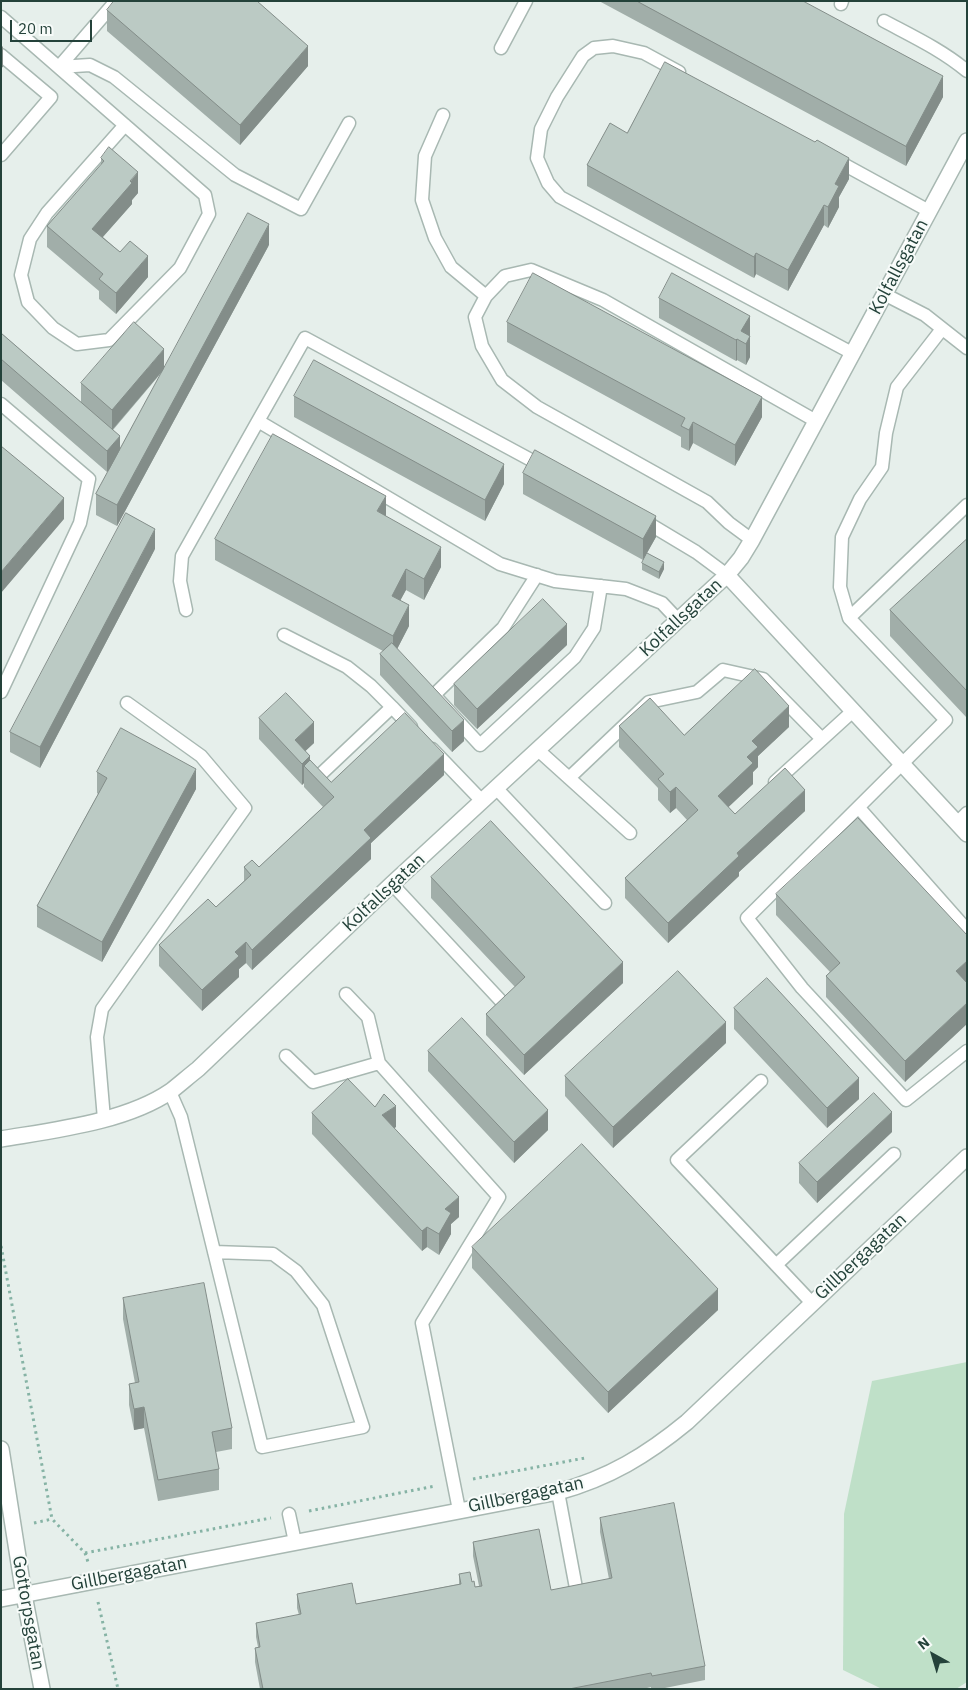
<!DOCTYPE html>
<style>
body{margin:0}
#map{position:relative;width:968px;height:1690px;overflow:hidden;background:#e6efeb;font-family:"IBM Plex Sans",sans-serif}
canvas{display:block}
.frame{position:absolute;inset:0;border:2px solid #24423a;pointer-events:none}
.north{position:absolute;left:908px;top:1630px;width:50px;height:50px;-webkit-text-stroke:4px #f7fbf9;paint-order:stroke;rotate:321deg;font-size:14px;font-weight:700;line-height:20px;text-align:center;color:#24423a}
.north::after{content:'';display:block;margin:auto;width:18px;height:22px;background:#24423a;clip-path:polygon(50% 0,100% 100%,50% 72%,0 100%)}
.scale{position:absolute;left:10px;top:20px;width:82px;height:22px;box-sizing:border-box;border:2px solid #24423a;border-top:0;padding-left:6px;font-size:15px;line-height:18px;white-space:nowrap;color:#24423a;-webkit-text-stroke:4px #f7fbf9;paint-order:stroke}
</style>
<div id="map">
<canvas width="968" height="1690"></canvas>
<div class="frame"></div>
<div class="north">N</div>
<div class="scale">20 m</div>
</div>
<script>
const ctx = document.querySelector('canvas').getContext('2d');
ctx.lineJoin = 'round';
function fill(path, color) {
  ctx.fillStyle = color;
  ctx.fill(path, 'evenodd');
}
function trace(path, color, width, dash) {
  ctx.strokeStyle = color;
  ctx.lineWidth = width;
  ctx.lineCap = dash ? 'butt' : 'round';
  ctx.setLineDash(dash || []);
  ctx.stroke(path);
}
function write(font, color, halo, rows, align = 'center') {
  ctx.font = font + ' "IBM Plex Sans",sans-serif';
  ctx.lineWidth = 4;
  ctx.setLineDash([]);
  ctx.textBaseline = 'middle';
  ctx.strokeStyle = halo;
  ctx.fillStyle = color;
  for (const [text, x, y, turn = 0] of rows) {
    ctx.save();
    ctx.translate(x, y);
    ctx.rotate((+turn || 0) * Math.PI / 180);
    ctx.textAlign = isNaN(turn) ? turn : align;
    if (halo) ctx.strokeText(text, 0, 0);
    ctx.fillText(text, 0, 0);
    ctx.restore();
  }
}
fill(new Path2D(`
 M967,1362V1682L956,1689H882L843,1670L844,1514L872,1381Z`), '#bfe0c8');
const service = new Path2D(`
 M841,4L842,1
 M1,17L205,195L209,214L180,268L109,340L77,344L53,328L28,302L21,275L30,239L47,213L125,125
 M884,21C912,36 942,50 967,71
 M501,48L526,1
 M1,55L51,97L1,155
 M59,67L90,65L114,77L235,175L301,209L349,123
 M59,67L116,1
 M679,72L644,53L613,46L594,48L583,56L557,97L541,129L537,158L548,183L560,197L852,353
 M443,115L425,156L422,200L435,238L451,267L486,296
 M834,159L929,211
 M884,294L925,315L967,348
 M1,404L89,479L80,523L1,692
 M544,467L305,338L258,421L500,564L555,581L626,589L662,603L678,620
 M967,505L849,618L946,720L747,918L802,988L906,1100L967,1051
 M641,519L696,552L727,575
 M752,540L729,523L707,502L537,407L502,380L482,346L475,317L486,296L505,276L531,270L603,300L816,421
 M537,575L503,628L434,695L480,745L575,657L594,628L601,586
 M186,610L180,581L182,556L258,421
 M849,618L840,587L842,537L860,499L882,467L886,433L897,387L942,329
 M284,635L347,667L371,686L392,707
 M432,749L482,801
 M538,750L630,833
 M321,774L392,707L411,727
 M569,778L649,702L697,692L723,670L763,679L822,739
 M775,782L853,711
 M496,788L605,903
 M859,808L967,930
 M957,823L967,813
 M392,884L501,1001
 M346,994L368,1017L379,1063L499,1197L422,1323L459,1510
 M286,1056L313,1082L379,1063
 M761,1081L677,1160L812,1303
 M170,1092L181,1117L262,1447L363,1427L323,1305L296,1271L273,1254L214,1252
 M104,1119L97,1037L102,1009L245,808L201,756L127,703
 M776,1265L894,1154
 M558,1492L576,1588
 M289,1514L295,1542`);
const minor = new Path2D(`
 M727,575L967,834
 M1,1139C54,1130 126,1122 171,1091C180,1084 189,1076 198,1069L392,884L727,575L741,558L752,540L967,141
 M1,1449L24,1595L42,1689
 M1,1599L558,1492C609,1478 647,1455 687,1422L967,1157`);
trace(service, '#a8b8b2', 15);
trace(minor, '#a8b8b2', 18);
trace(new Path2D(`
 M1,1246L52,1519L85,1553L88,1562
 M473,1479L585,1458
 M309,1511L435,1486
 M34,1523L52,1519
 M85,1553L271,1518
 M98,1602L118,1689`), '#86b3a5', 3, [2.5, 4]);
trace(service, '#fff', 12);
trace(minor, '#fff', 15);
fill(new Path2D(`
 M599,1H803L943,97L906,166Z
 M107,10L308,66L240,145L107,31Z
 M627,133L849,179L839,197V207L828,228L824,225L788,291L756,274L754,278L752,277L587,186V165Z
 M101,158L138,193L132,200V204L103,237L148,277L116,314L99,299V291L47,247V226L101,165Z
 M269,245L117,526L96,515V494L109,470L107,472L1,380V333L81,402V383L164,368ZM162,372L120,449L113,430Z
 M659,298L750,316V357L746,365L737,360L736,361L659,318Z
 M507,322L762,417L735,466L693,443L689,451L681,447V437L507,342Z
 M294,396L504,484L485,521L294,417Z
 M523,473L656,537L643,560L523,494Z
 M386,516L441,567L424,600L406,590L400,600L409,626L397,649L464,741L452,752L380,675V654L383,651L215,560V539Z
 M967,539V718L890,636V610Z
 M155,549L40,768L10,752V732Z
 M642,563L664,569L659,579L642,570Z
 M567,645L477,729L454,705V684Z
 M259,718L314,743L305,751L310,761L331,782L444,775L371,843V859L252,970L246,963L239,969V977L202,1011L159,966V945L216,907L244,881V867H259L323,807L304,787V783L302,785L259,739Z
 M619,726L684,735L789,727L758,756V767L753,772V784L728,807L735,814L805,811L739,872V876L668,943L625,898V878L687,820L676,808L670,813L658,800V788L619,747Z
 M97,772L196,789L102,962L37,927V906L98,794L97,793Z
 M431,877L623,983L524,1075L486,1035V1014L515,987L431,898Z
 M776,894L966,982L905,1082L826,997V976L830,972L776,915Z
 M734,1008L859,1099L827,1128L734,1029Z
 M726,1043L613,1148L565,1096V1076Z
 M428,1051L548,1130L514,1163L428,1071Z
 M375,1107L396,1127L394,1128L459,1217L451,1224V1234L439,1255L427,1247L422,1251L312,1134V1113Z
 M892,1132L817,1203L799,1183V1163Z
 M472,1247L718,1310L608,1413L472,1268Z
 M123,1298L232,1428V1449L216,1452L219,1469V1490L158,1501L144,1428L134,1430L129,1405V1384L135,1383L123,1319Z
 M600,1518L705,1666V1680L660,1689H651V1687L643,1689H260L255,1662V1648L258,1647L256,1637V1623L299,1615L297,1608V1594L356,1604L459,1584V1574L472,1582L475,1587L479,1586L473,1556V1542L551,1590L609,1579L600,1532Z`), '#a1aea9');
fill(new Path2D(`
 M3,46V67L1,68V48Z
 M308,46V66L240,145V125Z
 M943,76V97L906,166V146Z
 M849,158V179L839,197V207L828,228V207L835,184Z
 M138,172V193L132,200V204L92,249V229Z
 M824,205V225L788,291V270Z
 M269,224V245L117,526V505Z
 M756,253V274L754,278V257Z
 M148,256V277L116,314V293Z
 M750,316V357L746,365V344L741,331Z
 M737,339V360L736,361V340Z
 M164,349V369L112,430V410Z
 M762,397V417L735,466V445Z
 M693,422V443L689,451V430Z
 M120,436V457L107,472V451Z
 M504,464V484L485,521V500Z
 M386,496V517L377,511Z
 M64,498V519L1,593V572Z
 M656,516V537L643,560V539Z
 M155,529V549L40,768V747Z
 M441,547V567L424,600V579Z
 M664,562V569L659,579V572Z
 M406,569V590L392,616V596Z
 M409,605V626L393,657V636Z
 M567,624V645L477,729V709Z
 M789,706V727L758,756V767L753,772V784L718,817V796L747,757L752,741Z
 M464,720V741L452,752V731Z
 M314,722V743L297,759L295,740Z
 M444,754V775L371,843V859L252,970V950L364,830Z
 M310,756V772L304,766V783L302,785V764Z
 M196,769V789L102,962V942Z
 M676,787V808L670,813V792Z
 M805,790V811L739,872V876L668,943V923L737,853Z
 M246,942V963L239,969V977L202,1011V990L235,952Z
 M967,961V981L956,992V971Z
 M623,962V983L524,1075V1055Z
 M967,1003V1024L905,1082V1061Z
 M726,1022V1043L613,1148V1127Z
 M859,1078V1099L827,1128V1108Z
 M396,1106V1127L382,1136V1115Z
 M548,1110V1130L514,1163V1142Z
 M892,1112V1132L817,1203V1182Z
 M459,1197V1217L451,1224V1234L439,1255V1234L445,1209Z
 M427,1227V1247L422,1251V1231Z
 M718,1289V1310L608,1413V1392Z
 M144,1407V1428L134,1430V1409Z`), '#838d89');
const building = new Path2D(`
 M114,1H257L308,46L240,125L107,10Z
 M637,1H803L943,76L906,146Z
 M665,62L815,142L817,140L849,158L835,184L839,186L828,207L824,205L788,270L756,253L754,257L752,256L587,165L610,123L627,133Z
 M109,147L138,172L130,181L132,183L92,229L120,252L130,241L148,256L116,293L99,279L103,274L47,226L104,161L101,158Z
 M248,213L269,224L117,505L96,494Z
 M533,273L762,397L735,445L693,422L689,430L681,426L685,418L507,322Z
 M672,273L750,316L741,331L750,336L746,344L737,339L736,340L659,298Z
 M134,322L164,349L112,410L81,383Z
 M1,333L120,436L107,451L1,359Z
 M314,360L504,464L485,500L294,396Z
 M273,434L386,496L377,511L441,547L424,579L406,569L392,596L409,605L393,636L215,539Z
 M1,446L64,498L1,572Z
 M535,450L656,516L643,539L523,473Z
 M126,513L155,529L40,747L10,732Z
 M967,539V691L890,610Z
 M647,553L664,562L659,572L642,563Z
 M543,599L567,624L477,709L454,684Z
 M392,643L464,720L452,731L380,654Z
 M755,669L789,706L752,741L758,747L747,757L753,763L718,796L735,814L785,768L805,790L737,853L739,856L668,923L625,878L698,810L676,787L670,792L658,779L664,774L619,726L650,698L684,735Z
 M286,693L314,722L295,740L310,756L302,764L259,718Z
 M405,713L444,754L364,830L371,838L252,950L246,942L235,952L239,956L202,990L159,945L208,899L216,907L251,875L244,867L252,860L259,867L334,797L304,766L310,760L331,782Z
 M121,728L196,769L102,942L37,906L107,778L97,772Z
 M858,818L967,935V961L956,971L967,983V1003L905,1061L826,976L840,963L776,894Z
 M491,821L623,962L524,1055L486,1014L525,977L431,877Z
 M678,971L726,1022L613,1127L565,1076Z
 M767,978L859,1078L827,1108L734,1008Z
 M462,1018L548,1110L514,1142L428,1051Z
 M348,1079L375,1107L384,1094L396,1106L382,1115L459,1197L445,1209L451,1213L439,1234L427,1227L422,1231L312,1113Z
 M874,1093L892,1112L817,1182L799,1163Z
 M582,1144L718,1289L608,1392L472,1247Z
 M204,1283L232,1428L212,1432L219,1469L158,1480L144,1407L134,1409L129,1384L139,1382L123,1298Z
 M674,1503L705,1666L652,1676L651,1673L569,1689H263L255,1648L260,1647L256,1623L301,1614L297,1594L352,1583L356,1604L461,1584L459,1574L470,1572L472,1582L474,1581L475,1587L482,1586L473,1542L539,1529L551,1590L612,1578L600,1518Z`);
fill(building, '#bbcac4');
trace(building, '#838d89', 1);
write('18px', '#24423a', '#f7fbf9', [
 ["Kolfallsgatan",899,267,-62],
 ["Kolfallsgatan",681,618,-43],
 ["Kolfallsgatan",384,893,-43],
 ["Gillbergagatan",861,1257,-43],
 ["Gillbergagatan",526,1495,-12],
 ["Gillbergagatan",129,1574,-11],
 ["Gottorpsgatan",28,1613,80]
]);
</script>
